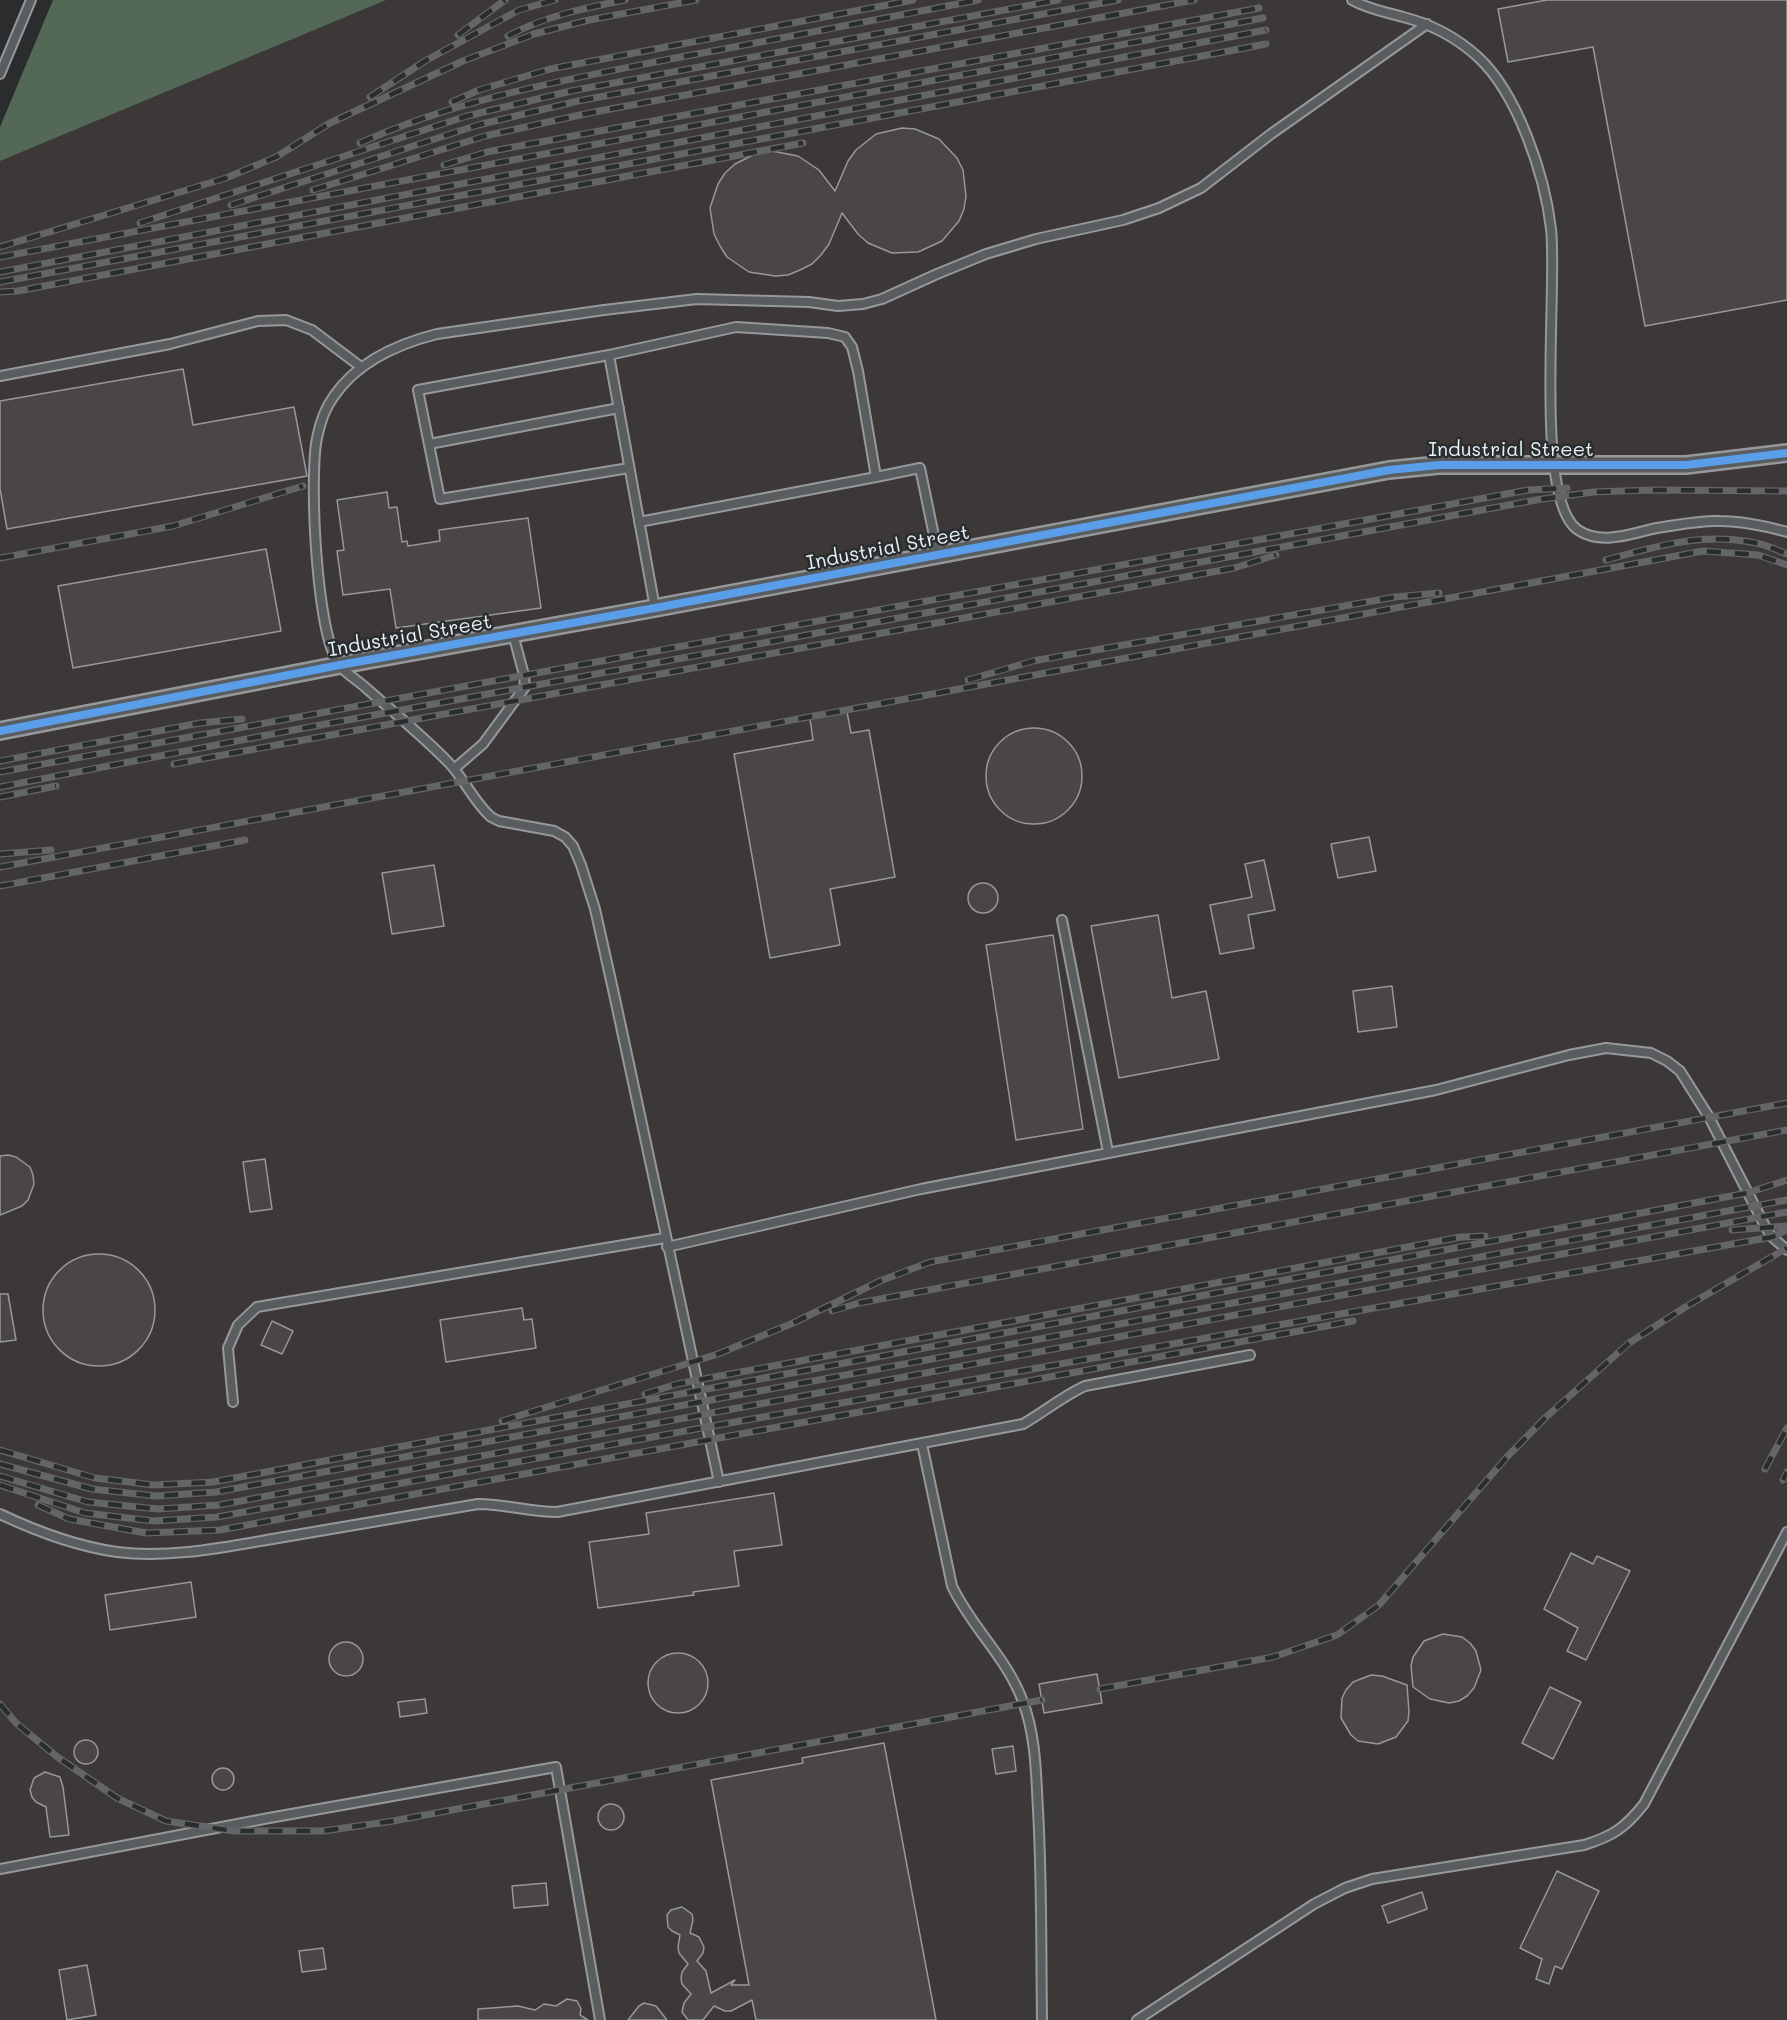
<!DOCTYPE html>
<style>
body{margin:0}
canvas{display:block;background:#2b2c2d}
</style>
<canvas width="1787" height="2020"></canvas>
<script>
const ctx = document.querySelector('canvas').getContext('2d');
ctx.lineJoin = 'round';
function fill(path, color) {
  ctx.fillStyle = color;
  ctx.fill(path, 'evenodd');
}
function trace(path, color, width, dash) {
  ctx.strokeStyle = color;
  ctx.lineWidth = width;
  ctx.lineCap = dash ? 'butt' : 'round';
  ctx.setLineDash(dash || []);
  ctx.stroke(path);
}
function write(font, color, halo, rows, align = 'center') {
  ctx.font = font + ' Mali,sans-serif';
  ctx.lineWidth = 5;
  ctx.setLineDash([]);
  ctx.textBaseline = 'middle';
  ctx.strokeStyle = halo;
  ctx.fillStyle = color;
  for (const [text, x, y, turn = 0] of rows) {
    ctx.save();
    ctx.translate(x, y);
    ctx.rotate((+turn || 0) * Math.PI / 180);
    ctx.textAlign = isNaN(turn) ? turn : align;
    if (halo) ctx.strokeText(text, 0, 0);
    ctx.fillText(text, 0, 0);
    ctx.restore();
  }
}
fill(new Path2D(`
 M383,0H1787V2020H0V158Z`), '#3b3837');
fill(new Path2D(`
 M53,0H386L0,161V127Z`), '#536857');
const building = new Path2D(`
 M1547,0H1787V300L1645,326L1593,47L1508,62L1498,9Z
 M902,128L915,129L939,139L957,158L963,170L966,196L964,209L959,221L942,241L918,252L892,253L868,243L858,234L842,213L829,244L821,255L812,264L800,270L788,275L775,276L749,272L727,257L720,246L714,234L710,208L718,184L725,173L735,164L759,152L772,151L798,156L819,170L835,191L848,161L856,150L876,134Z
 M183,369L193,425L294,407L307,476L7,529L0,489V401Z
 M387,492L389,508L397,507L402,542L407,541L408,546L440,541L439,530L528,518L541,608L396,628L390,589L343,595L337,551L344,550L337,500Z
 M266,549L281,631L73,668L58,586Z
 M847,712L851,733L869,730L895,877L830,889L840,945L770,958L734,754L813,740L810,719Z
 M986 776a48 48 0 1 1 96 0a48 48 0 1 1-96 0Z
 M1369,837L1376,871L1338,878L1331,844Z
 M1264,860L1275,910L1248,915L1254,948L1220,954L1210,905L1252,897L1245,864Z
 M434,865L444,926L392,934L382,873Z
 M968 898a15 15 0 1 1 30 0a15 15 0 1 1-30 0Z
 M1158,915L1172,998L1206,991L1219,1059L1119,1078L1091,926Z
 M1053,935L1083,1129L1016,1140L986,945Z
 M1392,986L1397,1027L1358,1032L1353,991Z
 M8,1155L16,1157L30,1167L33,1175L34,1184L28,1200L22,1206L0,1215V1156Z
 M265,1159L272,1209L250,1212L243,1162Z
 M43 1310a56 56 0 1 1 112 0a56 56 0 1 1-112 0Z
 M0,1294H8L16,1340L0,1342Z
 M522,1308L524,1320L532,1319L536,1348L446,1362L440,1320Z
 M272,1321L293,1331L282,1354L261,1345Z
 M774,1493L782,1545L734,1551L739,1586L693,1592L694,1595L598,1608L589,1542L649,1534L646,1513Z
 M1571,1553L1593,1564L1597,1556L1630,1571L1586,1660L1567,1651L1578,1628L1544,1609Z
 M191,1582L196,1617L110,1630L105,1595Z
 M1443,1634L1462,1637L1470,1643L1476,1651L1481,1670L1474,1688L1467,1696L1459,1701L1449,1703L1430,1699L1413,1687L1411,1666L1413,1657L1424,1641Z
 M329 1659a17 17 0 1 1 34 0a17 17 0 1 1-34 0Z
 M648 1683a30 30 0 1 1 60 0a30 30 0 1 1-60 0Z
 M1097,1674L1102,1703L1044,1713L1039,1684Z
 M1371,1675L1382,1676L1407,1685L1409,1712L1408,1721L1396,1737L1378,1744L1358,1741L1351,1735L1341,1718L1342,1698L1346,1690L1353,1682Z
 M1550,1687L1581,1702L1553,1759L1522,1743Z
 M425,1699L427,1713L400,1717L398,1702Z
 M74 1752a12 12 0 1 1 24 0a12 12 0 1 1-24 0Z
 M884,1743L936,2020H756L752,2000L731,2011H725L714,2006L703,2020H688L682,2012L684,2003L691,1994L682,1984L681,1978L682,1972L688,1964L679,1953L678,1947L680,1935L672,1931L668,1927L667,1915L671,1910L682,1907L692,1914L693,1920L690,1933L699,1937L704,1947L703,1953L697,1961L706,1971L711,1993L735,1980L731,1985H749L711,1780L803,1763L802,1758Z
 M1013,1746L1016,1771L996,1774L992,1749Z
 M212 1779a11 11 0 1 1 22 0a11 11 0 1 1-22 0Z
 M45,1772L60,1777L63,1787L69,1835L50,1837L46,1807L36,1802L32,1797L30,1790L34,1778Z
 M598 1817a13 13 0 1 1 26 0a13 13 0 1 1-26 0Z
 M1557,1871L1599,1891L1562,1969L1555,1966L1549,1984L1536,1979L1542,1959L1520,1948Z
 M546,1883L548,1905L514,1908L512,1886Z
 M1422,1892L1427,1909L1388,1923L1382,1906Z
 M323,1948L326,1969L302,1972L299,1951Z
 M87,1965L96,2015L67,2020L59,1970Z
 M567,1999L577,2001L581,2009L580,2015L588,2020H478V2009L518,2006L535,2010L544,2004L556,2006Z
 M644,2003L656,2006L667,2020H628L639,2006Z`);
fill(building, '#494645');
trace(building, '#96989a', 1.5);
const service = new Path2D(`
 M1352,0C1368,9 1385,12 1403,17C1431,24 1456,37 1478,57C1518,94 1545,176 1551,229C1558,286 1533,500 1578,530C1602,546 1632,533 1657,528C1678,525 1699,520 1720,521C1743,521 1765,526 1787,532
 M0,74L31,0
 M609,355L418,390L440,499L629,468
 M0,376L170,344L258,321L286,320L312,330L361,367
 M429,444L619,408
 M876,477L920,468L938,555
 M639,522L876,477L858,371L852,347L845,337L828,333L736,327L609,355L655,608
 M454,769L483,744L525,687L524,675L513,634
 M1062,920L1108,1152
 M667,1247L921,1189L1436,1090L1569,1055L1606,1048L1651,1053L1667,1061L1680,1071L1709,1117L1766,1228L1772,1237L1787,1250
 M233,1402L228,1348L238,1325L257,1307L665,1238
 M922,1444L952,1586C971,1627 1008,1659 1023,1702C1036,1736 1036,1775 1038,1810C1042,1880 1041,1950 1042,2020
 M719,1482L614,994L595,909L581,865L573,846L565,837L554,831L499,821L491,817C474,802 465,780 449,763C423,736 393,712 365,687C357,680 347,674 340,666C316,637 309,476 317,438C320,423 325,408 334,396C358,361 397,344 437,334L604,310L697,299L809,302L838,306L863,304L882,299L937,274L986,254L1036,239L1123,220L1159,208L1201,188L1271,134L1427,24
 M0,1514C38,1532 75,1546 117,1552C172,1559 230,1546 284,1537C349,1526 413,1515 478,1504C505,1504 530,1512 557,1512L1023,1424C1044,1412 1063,1396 1085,1386L1250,1355
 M0,1869L269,1818L556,1767L600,2020
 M1137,2020L1314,1904L1345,1888L1372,1879L1584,1845C1613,1836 1625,1828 1644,1804L1787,1532`);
const minor = new Path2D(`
 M0,731L340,665L655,608L1389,470L1439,465H1686L1787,453`);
trace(service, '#96989a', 12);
trace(minor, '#96989a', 20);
trace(service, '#5a5d60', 8);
trace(minor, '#5a5d60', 15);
const rail = new Path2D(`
 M458,35L505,0
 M508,36C545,16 585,8 625,0
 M370,97L425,61L519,10L555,0
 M452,102L479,90L550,69L913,0
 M360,143C458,99 565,80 670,59C773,40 876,20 978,0
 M444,165L487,152L1259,8
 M313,190L485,136L589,113L1194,0
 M231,205L478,125L578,101L1118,0
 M140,223L467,116L571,91L1058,0
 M0,247L226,178L276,157L330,123L463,61L534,34L589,20L696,0
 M0,257L1263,18
 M0,272L1266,30
 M0,282L1266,44
 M0,292L18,291L803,143
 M0,558L173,526L303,486
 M1606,560C1658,546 1701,532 1756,543C1767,545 1777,550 1787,554
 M968,680L1033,661L1395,597L1439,593
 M0,761L200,723L242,719
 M174,764L1234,568L1276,555
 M0,772L1528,490L1567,488
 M0,787L288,731L1536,500L1593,492L1653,490L1787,491
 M0,797L56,786
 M0,854L51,850
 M0,867L1703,551L1758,555L1787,565
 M0,886L245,840
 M1732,1230L1787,1226
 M832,1311L859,1303L1787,1130
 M645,1394L677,1384L1461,1237L1485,1236
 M502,1421L718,1354L793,1323L880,1281L930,1262L1787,1103
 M0,1450L95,1478L154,1485L213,1482L1747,1193L1787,1180
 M0,1464L92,1489L156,1496L216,1492L1787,1200
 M1765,1469L1787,1428
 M0,1476L88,1502L158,1509L219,1505L1787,1212
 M1783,1480L1787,1472
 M0,1485L85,1513L154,1521L217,1517L707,1427L1772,1237L1787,1230
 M38,1505L69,1519L146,1533L220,1530L1353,1321
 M1100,1689L1273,1657L1337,1635L1379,1605L1506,1458L1545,1418L1629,1343L1687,1306L1787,1248
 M0,1704L16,1723L56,1756L117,1798L166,1821L234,1831H323L393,1821L1042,1700`);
trace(rail, '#636566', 7);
trace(rail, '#2a2d2e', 4.5, [14]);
trace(new Path2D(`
 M0,731L340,665L655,608L1389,470L1439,465H1686L1787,453`), '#5a9eea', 8);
write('20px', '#e8f1f8', '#2a2d2e', [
 ["Industrial Street",1511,450],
 ["Industrial Street",888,548,-11],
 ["Industrial Street",410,636,-10]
]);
</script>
